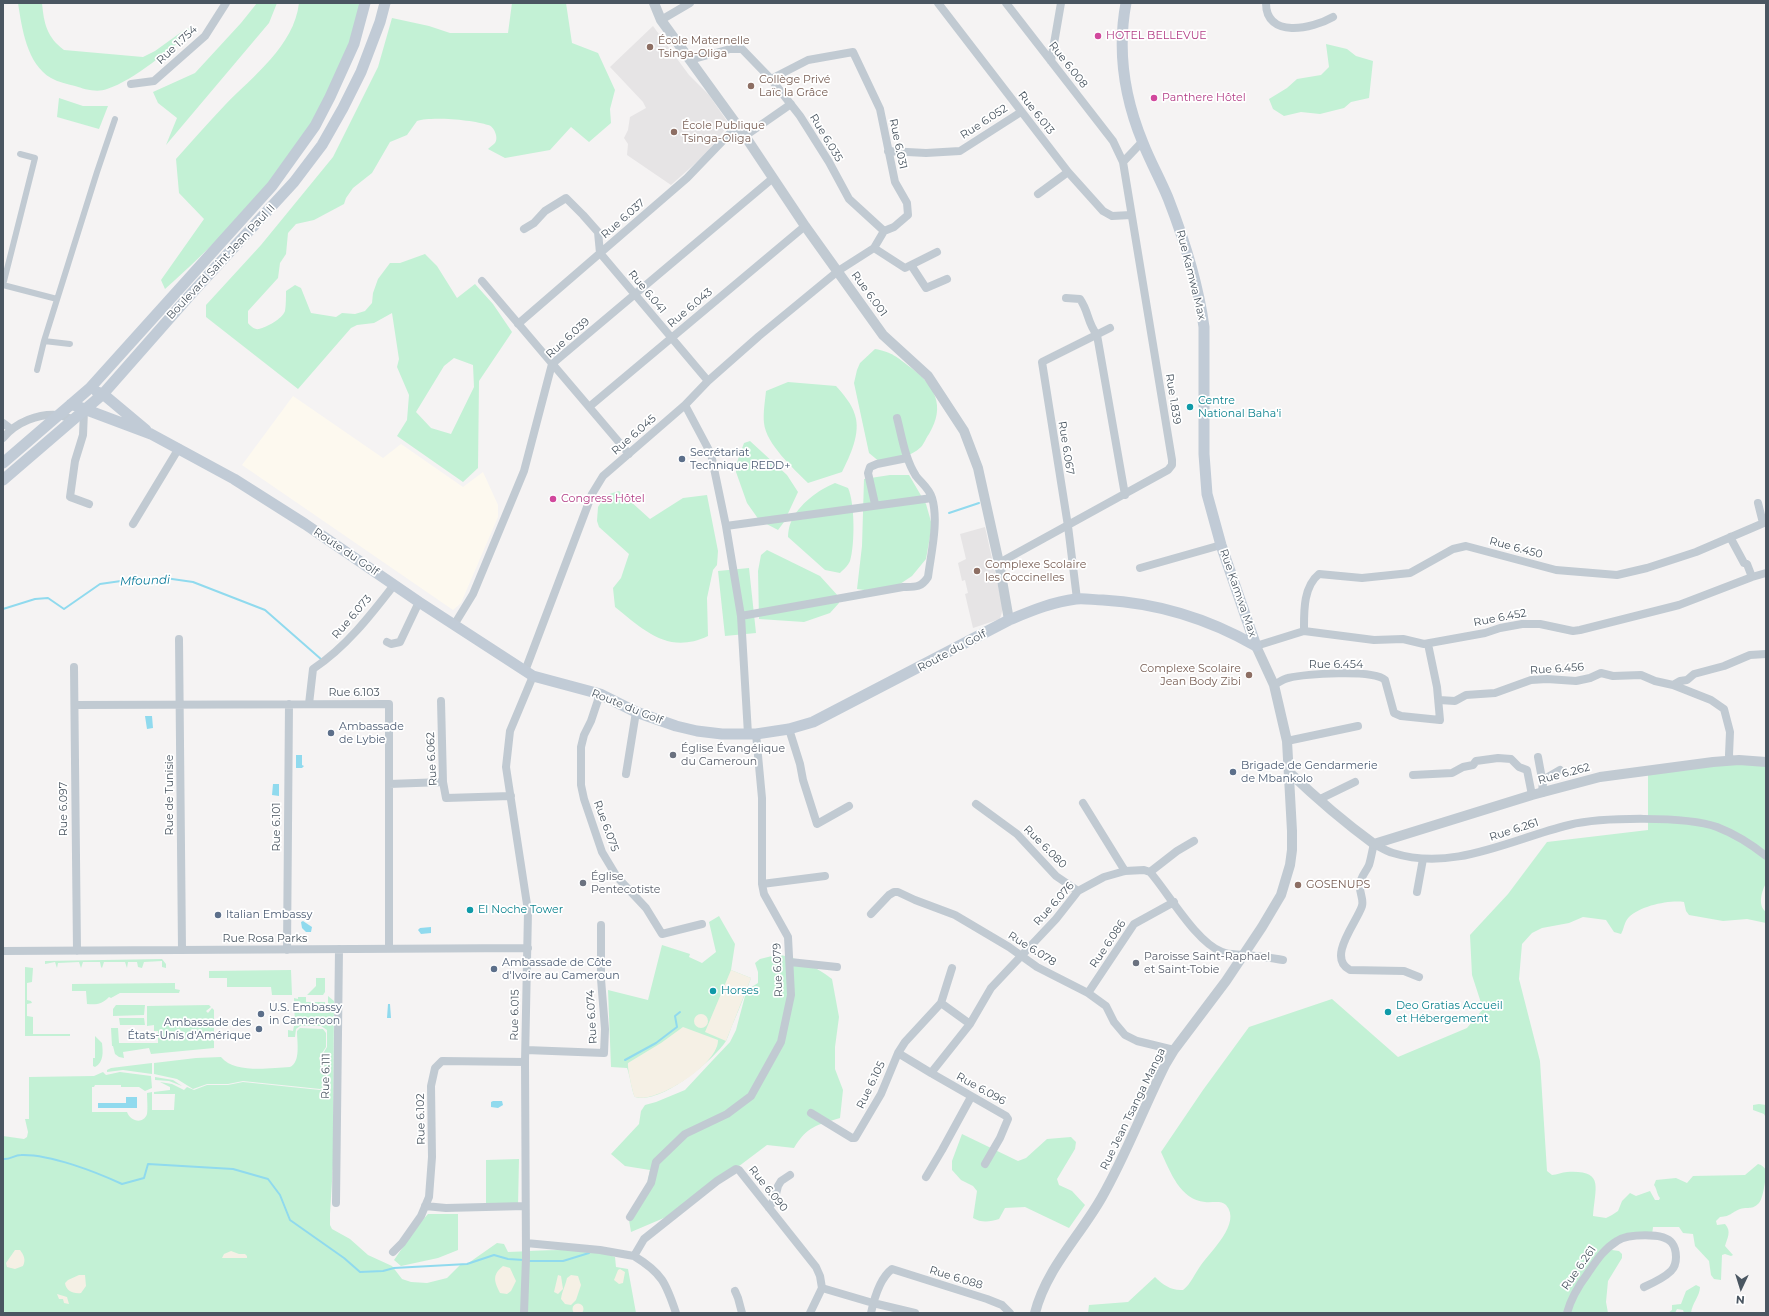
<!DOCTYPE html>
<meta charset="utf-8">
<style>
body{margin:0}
#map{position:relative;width:1769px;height:1316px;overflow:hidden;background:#f5f3f3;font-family:Montserrat,sans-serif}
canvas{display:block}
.frame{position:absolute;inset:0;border:4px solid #4a5661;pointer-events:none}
.north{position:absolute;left:1721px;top:1268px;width:40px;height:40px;-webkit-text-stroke:3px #fff;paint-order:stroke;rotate:184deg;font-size:11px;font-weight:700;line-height:16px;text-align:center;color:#4a5661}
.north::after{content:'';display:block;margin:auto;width:14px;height:18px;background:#4a5661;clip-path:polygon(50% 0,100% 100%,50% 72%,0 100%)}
</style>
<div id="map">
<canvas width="1769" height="1316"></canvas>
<div class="frame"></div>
<div class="north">N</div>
</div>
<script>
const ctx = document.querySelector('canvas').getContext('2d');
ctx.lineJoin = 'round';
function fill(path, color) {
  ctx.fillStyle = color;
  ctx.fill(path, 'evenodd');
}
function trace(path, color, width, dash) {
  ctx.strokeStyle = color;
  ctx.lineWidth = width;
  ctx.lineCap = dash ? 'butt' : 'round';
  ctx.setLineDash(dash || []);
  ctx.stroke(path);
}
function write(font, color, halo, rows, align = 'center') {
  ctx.font = font + ' Montserrat,sans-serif';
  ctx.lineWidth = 3.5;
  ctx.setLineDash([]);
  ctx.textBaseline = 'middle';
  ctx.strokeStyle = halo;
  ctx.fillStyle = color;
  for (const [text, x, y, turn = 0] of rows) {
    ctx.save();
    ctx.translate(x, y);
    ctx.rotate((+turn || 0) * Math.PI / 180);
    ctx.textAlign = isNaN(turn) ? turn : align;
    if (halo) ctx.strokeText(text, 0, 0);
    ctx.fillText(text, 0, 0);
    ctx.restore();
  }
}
fill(new Path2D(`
 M293,396L383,458L401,444L463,487L483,472L498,505V517L461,603L453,610L242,465Z`), '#fdf9ef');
fill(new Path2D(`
 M653,26L689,75L709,95L729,124L707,153L671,185L627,155L628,144L624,138L628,130L630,117L646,108L643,102L610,67Z
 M985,527L1003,608L1000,619L973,628L965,594L968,593L965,580L962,581L958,563L966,559L960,534Z`), '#e6e4e5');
fill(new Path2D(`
 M18,3H42C44,24 47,37 64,50L143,57L155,51L187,28L193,31C169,49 135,80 107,89C97,93 84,89 75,86C67,84 58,82 51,78C27,64 22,29 18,3Z
 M257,3H277L269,23L166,145L177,118L158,103L153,92L195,73L241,23Z
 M299,3H362C348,53 326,103 297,146C260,199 213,246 165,289L161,280L204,219L179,193L176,159C192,141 208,123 225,105C253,76 294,46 299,3Z
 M512,3H566L572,43L598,53L615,90L610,109L611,123L589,142L571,127L550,150L505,158L488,149C490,147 493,145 495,143C499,138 494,126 488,125C474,120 431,116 417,121L407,135L390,142L372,173L353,188L346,198L344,204L314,220L296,224L288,233L286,254L280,263L278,278L248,311V323C250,326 255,330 259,329C267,327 282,319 285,311C286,305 286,297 286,291L295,285L301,288L311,313L336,317L342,313L355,314L365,311L372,303L373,293L378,279L390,263H400L425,254L437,266L457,298L475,284L493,304L512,332L479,381L478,468L463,482L397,436L407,420L409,395L397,367L399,359L392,313L374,323L357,325L351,328L298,389L206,317V305L261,245L333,157L378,67L392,18L429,26L450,33H508ZM454,358L473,365L474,387L451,434L431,428L416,412L444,366Z
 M1326,44L1347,49L1356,56L1373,61L1369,98L1351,102L1344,108L1320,114L1301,112L1284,116L1273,109L1269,99L1287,88L1297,79L1321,75L1329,67Z
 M59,98L83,106H108L99,129L57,117Z
 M875,349C892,352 897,357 910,367C935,385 946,406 929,434C926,438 924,444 921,447C911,457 893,460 881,463L869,453L854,383L857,370L860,363Z
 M788,382L836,386C843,394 852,404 855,415C861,433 850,456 842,472L808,483C794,469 766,444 764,423C763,413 765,401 766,391Z
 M750,441L787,475L798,492L784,522L778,530L759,520L747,503L736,472V465L744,443Z
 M890,475H909L926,504L932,525L926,559L912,576L900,584L871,591L857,589L862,546L864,479Z
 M835,483L848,488C855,503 855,545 850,561C848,566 843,570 840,573L825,570L788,537C788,533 789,526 791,522C799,504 818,490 835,483Z
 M619,491L650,519L683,498L707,495L718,551L717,565L713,570L707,598L708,636C668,655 644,630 615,607L613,588L621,578L629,554L599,527L597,521L598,507L606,495Z
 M767,550L820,576L839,597V603L830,613L804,622L759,619L758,571L761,555Z
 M749,568L756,633L725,636L718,571Z
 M1766,762V883C1762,891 1757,905 1766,912V923L1747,919L1723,921L1689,915L1686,911L1684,902C1668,900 1641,906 1629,917C1624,922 1624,929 1621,934L1614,932L1606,920L1583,917L1569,923L1542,928L1532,933L1522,944L1519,979L1540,1061L1547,1171L1552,1175C1557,1175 1562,1172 1567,1172C1605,1170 1595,1187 1593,1216L1606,1218L1612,1215L1618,1211L1622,1201L1630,1193L1636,1196L1650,1191L1655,1200H1659L1660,1198C1657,1195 1657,1189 1654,1185L1656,1180L1676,1178L1687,1183L1693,1176L1745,1175L1758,1164C1762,1165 1766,1168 1766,1172C1766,1178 1763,1199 1759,1203C1751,1211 1748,1206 1740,1209C1730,1213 1732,1216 1720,1217L1716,1221L1717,1225L1725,1224C1732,1231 1727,1239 1725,1246L1733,1255L1731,1256L1725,1254L1722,1255L1721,1280L1714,1279L1711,1275L1709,1261L1695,1246L1693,1234L1683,1233L1679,1227H1653L1652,1235L1618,1240L1612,1250L1619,1251L1622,1254V1258L1608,1281L1606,1302L1608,1313H1088L1089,1305L1128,1302L1155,1277C1163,1285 1172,1291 1183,1290C1191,1284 1195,1273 1201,1265C1210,1252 1242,1223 1226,1205C1221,1200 1212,1203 1205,1202C1180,1200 1170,1171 1161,1152L1203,1090L1249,1027L1332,999L1398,1057L1467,1028L1483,1009L1472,975L1470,935L1508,894L1547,842L1648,830V770Z
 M719,916L735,944L731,970L751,978C746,992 740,1007 734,1021C731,1027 729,1035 726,1041C713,1061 660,1105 635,1097C632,1093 630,1075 627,1068L611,1067L608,990L648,1000L662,945L690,954L689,957L702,963L716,952L709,922Z
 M776,955C792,954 820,969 832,979L839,1017L835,1047V1069L843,1090L840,1118C817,1125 807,1126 794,1148L767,1145L678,1212L631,1232L629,1220L645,1194L650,1170L625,1166L611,1154L639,1124L641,1111L645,1105L656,1102L685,1090L712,1061L730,1042L736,1030L745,996L750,988L758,983V972L755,963L760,959Z
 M162,959L166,964V968L162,967V961L144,962L142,968L138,967L137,962H128L127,968L125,962H104L102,968L101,967L100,962H83L81,968L79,962L58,963L57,968L55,962L45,964V961Z
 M25,967L33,968L32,982L27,983V1000L31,1001L32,1003L27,1004V1016L33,1017V1034H70V1036H25Z
 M291,970L292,995H272L271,987H227V978H209V971Z
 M316,978H325V992L323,995H307L316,986Z
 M175,983V989L180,990L179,993H120L111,998L109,997C102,1004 97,1005 87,1004L86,991H72V984Z
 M328,996L334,1001L333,1165L330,1214V1225L332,1229L350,1239L368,1255L392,1266L402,1279L411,1282L427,1283L447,1278L460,1265L467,1264L497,1243L504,1244L508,1252C541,1251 584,1246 615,1257L616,1267L628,1269L636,1313H3V1136L24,1139L27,1137L28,1132L25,1119H29V1077L94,1076L103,1072L106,1075L120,1072L151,1076L152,1088L145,1091L139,1087H121V1085H95L94,1087H92V1112H127C130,1121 143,1125 147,1114C148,1108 147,1099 147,1093L152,1092V1110H174L175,1094H154V1092L170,1090V1087L160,1082L172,1084L184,1090L187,1087L194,1090L207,1085H228L243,1082L320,1090C336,1085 324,1067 321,1057L327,1047V1030L321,1026H300L296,1029L295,1037H288V1030L293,1031L294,1026H295L294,998L298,999V997H306V1002H325V1010H299V1013H328Z
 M116,1005H145L144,1015L113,1016V1009Z
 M209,1005L211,1007L206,1011L208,1013L212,1008L214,1010V1048L151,1054L149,1048L123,1052L124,1058L119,1057L115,1054L113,1046H112L111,1028H118L119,1043H158V1031H154V1025L147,1026V1006Z
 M119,1018H144L145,1025H120Z
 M300,1028L323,1029L326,1033V1047L319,1058C321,1066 335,1084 320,1089L243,1081L228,1084H207L193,1089L177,1079L154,1074V1063L196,1058L221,1057C235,1074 270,1068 290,1067C301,1062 297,1042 297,1031Z
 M95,1036L102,1043C103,1052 104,1062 95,1067L93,1066V1058H95Z
 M152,1063V1074L123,1070L107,1072V1070L111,1068Z
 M155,1077L173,1080L182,1086L169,1081L155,1080Z
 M1759,1104L1766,1105V1118L1764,1114L1753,1110V1105Z
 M962,1134L1018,1161L1026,1158L1047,1139L1071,1137L1076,1142L1075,1149L1057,1179L1059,1185L1072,1191L1085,1205L1069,1228L1025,1207L1005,1208L999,1219C990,1222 981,1223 973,1218L977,1191L973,1186L961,1180L952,1170V1161Z
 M519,1159L518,1206L486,1207V1160Z
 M428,1214H458V1250L438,1258L401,1266L394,1260L419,1224Z
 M1696,1285L1700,1287C1700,1296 1692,1303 1691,1313H1684L1683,1310L1677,1309L1675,1313H1668L1672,1310V1305L1681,1304L1686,1291Z`), '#c3f1d5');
fill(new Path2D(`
 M731,970L751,978L726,1041L705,1032Z
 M694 1021a7 7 0 1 1 14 0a7 7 0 1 1-14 0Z
 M683,1027L718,1040C719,1064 656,1104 635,1097C633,1095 627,1067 628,1063L661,1043Z
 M15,1250H20C24,1255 26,1260 23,1266L15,1269L7,1267L6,1263Z
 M231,1251L239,1254H245L247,1256V1258H222L224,1254Z
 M503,1266L510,1268L516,1281L511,1291L507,1294L500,1293C494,1281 492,1275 503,1266Z
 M620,1269L625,1272L623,1283L619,1284L614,1280L618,1270Z
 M79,1275H85L86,1286L81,1293C73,1294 66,1291 65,1283L68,1280Z
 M558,1275L561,1276L563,1289L558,1294L554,1292Z
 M571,1275L578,1276L581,1285L576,1300L571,1305L565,1304L561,1299C562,1291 565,1287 567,1278Z
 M57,1294L67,1297L69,1304L64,1303L63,1299H59Z
 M572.5 1309a5.5 5.5 0 1 1 11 0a5.5 5.5 0 1 1-11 0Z`), '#f5f0e5');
fill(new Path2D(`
 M145,716H152L153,728L147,729Z
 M296,755H302V765L304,766L302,768H296Z
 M273,784H279V796L272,795Z
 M303,921L312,927L311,932H306L302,928L301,922Z
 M431,927V933L421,934L418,930L420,928Z
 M388,1004H390L391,1018H387Z
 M126,1097H137V1108H98V1103H126Z
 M493,1101H502L503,1105L498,1108L491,1107V1102Z`), '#90daee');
trace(new Path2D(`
 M949,513L979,503
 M3,609L35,599L48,598L64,609L100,584L128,580L165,578L193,582L265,610L322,660
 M625,1060L656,1043L677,1027L675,1016L680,1012
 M3,1159C10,1160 14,1155 21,1155C50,1154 96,1172 122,1184L144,1178L148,1164L233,1169L268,1179L280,1195L290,1220L344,1258L360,1272L383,1271L394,1268L467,1264L494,1255L508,1259L524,1260
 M529,1261H563L589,1253`), '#90daee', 2);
trace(new Path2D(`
 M3,285L35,158L20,154
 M3,285L57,299
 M44,341L70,344
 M37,370L44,341L97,172L115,119`), '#c1cad2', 6);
trace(new Path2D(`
 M938,3L1068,172L1103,211L1112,216L1131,215
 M1266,3C1266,39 1312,29 1333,17
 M661,20L690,3
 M1051,61L1061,3
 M771,79L808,60L853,52L880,109L895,182L907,203L908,215L894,227L884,231
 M131,84L154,81L205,36L226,3
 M745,136L791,104
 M888,151L926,153L960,151L1021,112
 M1123,162L1142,142
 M1038,194L1068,172
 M524,229L534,223L545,211L566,198L583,215L598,232L600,253L708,381
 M874,248L905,268L937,252
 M911,265L926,288L947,279
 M482,281L629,454
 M1066,298L1080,299C1089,312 1087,322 1097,335L1125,495
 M518,324L687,178L737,126
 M685,405L711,454L726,526L741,616L748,734
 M589,407L805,226
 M84,411L83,435L75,461L70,497L89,504
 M3,423L11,429
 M3,438C16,422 39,413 59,415C64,416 69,418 74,420
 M1758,503L1763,523
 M875,504L868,473L870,467L877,464L907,458
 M133,524L179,448
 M726,526L932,498
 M1730,537L1744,563L1747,564L1752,577
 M999,563L1168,470L1172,465V460L1123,162L1113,141L1006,3
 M1140,568L1221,545
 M1077,599L1068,526L1042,362L1110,328
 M741,616L903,587C915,587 921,588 928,577C931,553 939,521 932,498C929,488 921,483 916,476C905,459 902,437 897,418
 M454,625L473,594L524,471L552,364L773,178
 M1304,631C1304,612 1303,587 1319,574L1362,578L1410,573L1453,549L1466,546L1556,570L1617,575L1647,568L1696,552L1766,522
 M179,639L182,950
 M387,642L391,644L400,642L419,602
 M1256,646L1304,631L1374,640L1403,639L1424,644L1485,633L1500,628L1522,624H1540L1573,631L1580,630L1679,605L1752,577L1766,573
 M74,667L77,951
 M525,671L592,494L603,476L685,405L708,381L759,336L838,271L874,248L884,231L849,199L829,162L800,116L771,79L742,49H730L690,60
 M1274,685C1278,683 1283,679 1288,678C1305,674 1373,669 1385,680L1394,713L1401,716L1440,720L1437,687L1428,644
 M1673,685L1711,700L1724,709L1730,732L1729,755L1731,761
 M600,694L591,721L584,735L581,747V785L584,799L602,852L617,877L646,908L662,934L702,924
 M1439,700L1455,701L1466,695L1495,693L1531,680L1547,679L1576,681L1590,678L1601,673L1613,676L1641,675L1655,681L1673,685L1680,681L1687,680L1694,674L1724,666L1750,655L1766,654
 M441,701L443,782L446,798L511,796
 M309,704L313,669C346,647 370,616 394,585
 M75,705L389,704V949
 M789,729L800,764L803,780L817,824L849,806
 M1287,741L1358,726
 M1538,757L1543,784
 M626,774L636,712
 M1413,775L1452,773L1463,767L1473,765L1476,761L1498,758L1511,759L1519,767L1527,770L1532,795
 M389,784L443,782
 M1542,793L1543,780L1560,770
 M1320,799L1355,782
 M1083,803L1125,871
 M976,804L1017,834L1056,876L1078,891
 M1150,872L1177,851L1194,841
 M762,884L825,876
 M1417,892L1423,859
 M871,914L889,895L894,892H898L915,900L955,915L1009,947L1037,967L1088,993L1106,1006L1114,1022L1125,1035L1137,1041L1174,1050
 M287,950L289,704
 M3,951L528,948
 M790,962L837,967
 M952,968L941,1003L970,1024
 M1419,977L1404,971L1350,970C1326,958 1357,922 1362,906C1364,899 1359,892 1360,885C1360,877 1366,872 1369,865C1371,859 1372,851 1374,844C1380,847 1386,851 1393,853C1454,872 1511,839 1569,825C1602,817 1686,816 1717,827C1735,834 1751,844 1766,856
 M1088,993L1134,924L1174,902
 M526,1050L604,1053L605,1029L601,979V925
 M898,1053L931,1073L1006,1116L1008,1119L1000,1138L985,1164
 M931,1073L970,1024L991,988L1056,919L1078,891L1104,877L1125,871L1144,870L1150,872C1169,894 1196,942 1222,952C1229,955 1236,954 1243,955C1256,955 1270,958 1283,960
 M811,1113L852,1138H855L881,1094L898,1053L905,1042L941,1003
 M926,1177L942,1150L971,1097
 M336,1203L339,949
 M425,1206L446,1208L525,1206
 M769,1208L775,1198L778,1186L781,1181L790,1175
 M630,1217L651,1183L656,1162L685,1134L727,1114L751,1096L781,1042L791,995L788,937L764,894L762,884V798L756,734
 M526,1243L600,1250L634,1256L644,1239L717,1181L736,1169L739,1170L816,1267L820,1276L822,1288L873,1303L915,1313
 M393,1252L402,1243L421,1216L429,1197L432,1157L431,1086L435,1068L442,1061L525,1062
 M634,1256C662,1273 666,1283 676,1313
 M735,1291L738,1298L742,1313
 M524,1313L526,1258L525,1062L528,911L506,767L510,731L533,676
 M810,1313L822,1288
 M871,1313C874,1299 880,1278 892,1269L987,1299L1002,1305L1010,1313
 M1567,1313C1571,1298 1579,1285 1588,1273C1597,1260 1604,1249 1617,1241C1627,1234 1664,1232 1672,1243C1675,1247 1676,1253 1676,1257C1676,1262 1674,1268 1671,1271C1664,1278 1653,1283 1644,1287`), '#c1cad2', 8);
trace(new Path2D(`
 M654,3L661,20L745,136L805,226L883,335L928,376L964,431L978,468L999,563L1009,620
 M1289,772C1316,798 1344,822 1374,844L1532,795L1600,777L1713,762L1739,760L1766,762
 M1035,1313C1046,1269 1080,1236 1102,1197C1126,1155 1143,1109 1165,1065L1174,1050L1226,981L1262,927L1281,895L1290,865L1292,850V831L1287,741L1274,685L1256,646`), '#c1cad2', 10);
trace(new Path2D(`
 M1126,3C1117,51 1124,97 1143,143C1150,161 1160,179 1168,198C1184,239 1198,283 1204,327V454L1207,494L1221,545L1256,646
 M97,392L103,394L146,430
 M71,404L151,434L234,479L305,524L419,602L533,676L600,694L636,712L676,726L697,731L722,734H756L789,729L813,722L1009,620C1031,611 1052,602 1076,599C1085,598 1094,600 1103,600C1157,603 1209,619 1256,646
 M3,463L90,388L272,186L315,126L330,97L354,44L365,3
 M3,480L103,394L191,294L294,182L322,145L343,108L361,72L380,22L385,3`), '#c1cbd6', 11);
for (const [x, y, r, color] of [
 [1098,36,4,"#d1479c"],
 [650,47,4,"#8d6e63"],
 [751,86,4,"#8d6e63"],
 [1154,98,4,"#d1479c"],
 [674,132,4,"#8d6e63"],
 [1190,407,4,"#0f9aa8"],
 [682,459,4,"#5c6f8a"],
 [553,499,4,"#d1479c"],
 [977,571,4,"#8d6e63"],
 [1249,675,4,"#8d6e63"],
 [331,733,4,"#5c6f8a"],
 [673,755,4,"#6b7280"],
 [1233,772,4,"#5c6f8a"],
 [583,883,4,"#6b7280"],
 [1298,885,4,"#8d6e63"],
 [470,910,4,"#0f9aa8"],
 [218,915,4,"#5c6f8a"],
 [1136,963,4,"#6b7280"],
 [494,969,4,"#5c6f8a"],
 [713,991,4,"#0f9aa8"],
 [1388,1012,4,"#0f9aa8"],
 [261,1014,4,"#5c6f8a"],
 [259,1029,4,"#5c6f8a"]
]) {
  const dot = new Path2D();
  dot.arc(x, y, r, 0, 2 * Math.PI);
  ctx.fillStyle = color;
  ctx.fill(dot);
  trace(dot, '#fff', 1.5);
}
write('11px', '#b23c85', '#fff', [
 ["HOTEL BELLEVUE",1106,36],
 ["Panthere Hôtel",1162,98],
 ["Congress Hôtel",561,499]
], 'left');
write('11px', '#785e54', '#fff', [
 ["École Maternelle",658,41],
 ["Tsinga-Oliga",658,54],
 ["Collège Privé",759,80],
 ["Laïc la Grâce",759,93],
 ["École Publique",682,126],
 ["Tsinga-Oliga",682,139],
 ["Complexe Scolaire",985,565],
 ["les Coccinelles",985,578],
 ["Complexe Scolaire",1241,669,"right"],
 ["Jean Body Zibi",1241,682,"right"],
 ["GOSENUPS",1306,885]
], 'left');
write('11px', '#4a5661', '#fff', [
 ["Rue 1.754",177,45,-43],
 ["Rue 6.008",1068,65,52],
 ["Rue 6.013",1036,113,52],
 ["Rue 6.052",984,122,-33],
 ["Rue 6.035",826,138,59],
 ["Rue 6.031",898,144,78],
 ["Rue 6.037",623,219,-41],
 ["Boulevard Saint Jean Paul II",221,262,-47],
 ["Rue Kamwa Max",1191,275,76],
 ["Rue 6.041",647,292,50],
 ["Rue 6.001",869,294,54],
 ["Rue 6.043",690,308,-40],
 ["Rue 6.039",568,338,-42],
 ["Rue 1.839",1173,399,81],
 ["Rue 6.045",634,435,-41],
 ["Rue 6.067",1066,448,81],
 ["Rue 6.450",1516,548,15],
 ["Route du Golf",346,552,34],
 ["Rue Kamwa Max",1238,593,71],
 ["Rue 6.073",352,617,-49],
 ["Rue 6.452",1500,618,-11],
 ["Route du Golf",952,651,-28],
 ["Rue 6.454",1336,665],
 ["Rue 6.456",1557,669,-4],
 ["Rue 6.103",354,693],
 ["Route du Golf",627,707,22],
 ["Rue 6.062",432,759,-93],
 ["Rue 6.262",1564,774,-15],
 ["Rue de Tunisie",170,795,-90],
 ["Rue 6.097",64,809,-90],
 ["Rue 6.075",606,826,70],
 ["Rue 6.101",277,827,-90],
 ["Rue 6.261",1514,830,-18],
 ["Rue 6.080",1045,847,45],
 ["Rue 6.076",1054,904,-48],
 ["Rue Rosa Parks",265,939],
 ["Rue 6.086",1108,944,-56],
 ["Rue 6.078",1032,949,32],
 ["Rue 6.079",778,970,-92],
 ["Rue 6.015",515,1015,-89],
 ["Rue 6.074",592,1017,-93],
 ["Rue 6.111",326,1076,-89],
 ["Rue 6.105",871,1085,-64],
 ["Rue 6.096",981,1089,29],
 ["Rue Jean Tsanga Manga",1133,1109,-64],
 ["Rue 6.102",421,1119,-91],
 ["Rue 6.090",768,1189,51],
 ["Rue 6.261",1579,1268,-55],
 ["Rue 6.088",956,1278,17]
]);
write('11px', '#0d838f', '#fff', [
 ["Centre",1198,401],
 ["National Baha'i",1198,414],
 ["El Noche Tower",478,910],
 ["Horses",721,991],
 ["Deo Gratias Accueil",1396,1006],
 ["et Hébergement",1396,1019]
], 'left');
write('11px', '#4e5e75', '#fff', [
 ["Secrétariat",690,453],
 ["Technique REDD+",690,466],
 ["Ambassade",339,727],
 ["de Lybie",339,740],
 ["Brigade de Gendarmerie",1241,766],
 ["de Mbankolo",1241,779],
 ["Italian Embassy",226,915],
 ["Ambassade de Côte",502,963],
 ["d'Ivoire au Cameroun",502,976],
 ["U.S. Embassy",269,1008],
 ["in Cameroon",269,1021],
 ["Ambassade des",251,1023,"right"],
 ["États-Unís d'Amérique",251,1036,"right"]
], 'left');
write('11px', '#5b616d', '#fff', [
 ["Église Évangélique",681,749],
 ["du Cameroun",681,762],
 ["Église",591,877],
 ["Pentecotiste",591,890],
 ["Paroisse Saint-Raphael",1144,957],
 ["et Saint-Tobie",1144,970]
], 'left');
write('italic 12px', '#0c7c9b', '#fff', [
 ["Mfoundi",145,581,-2]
]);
</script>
